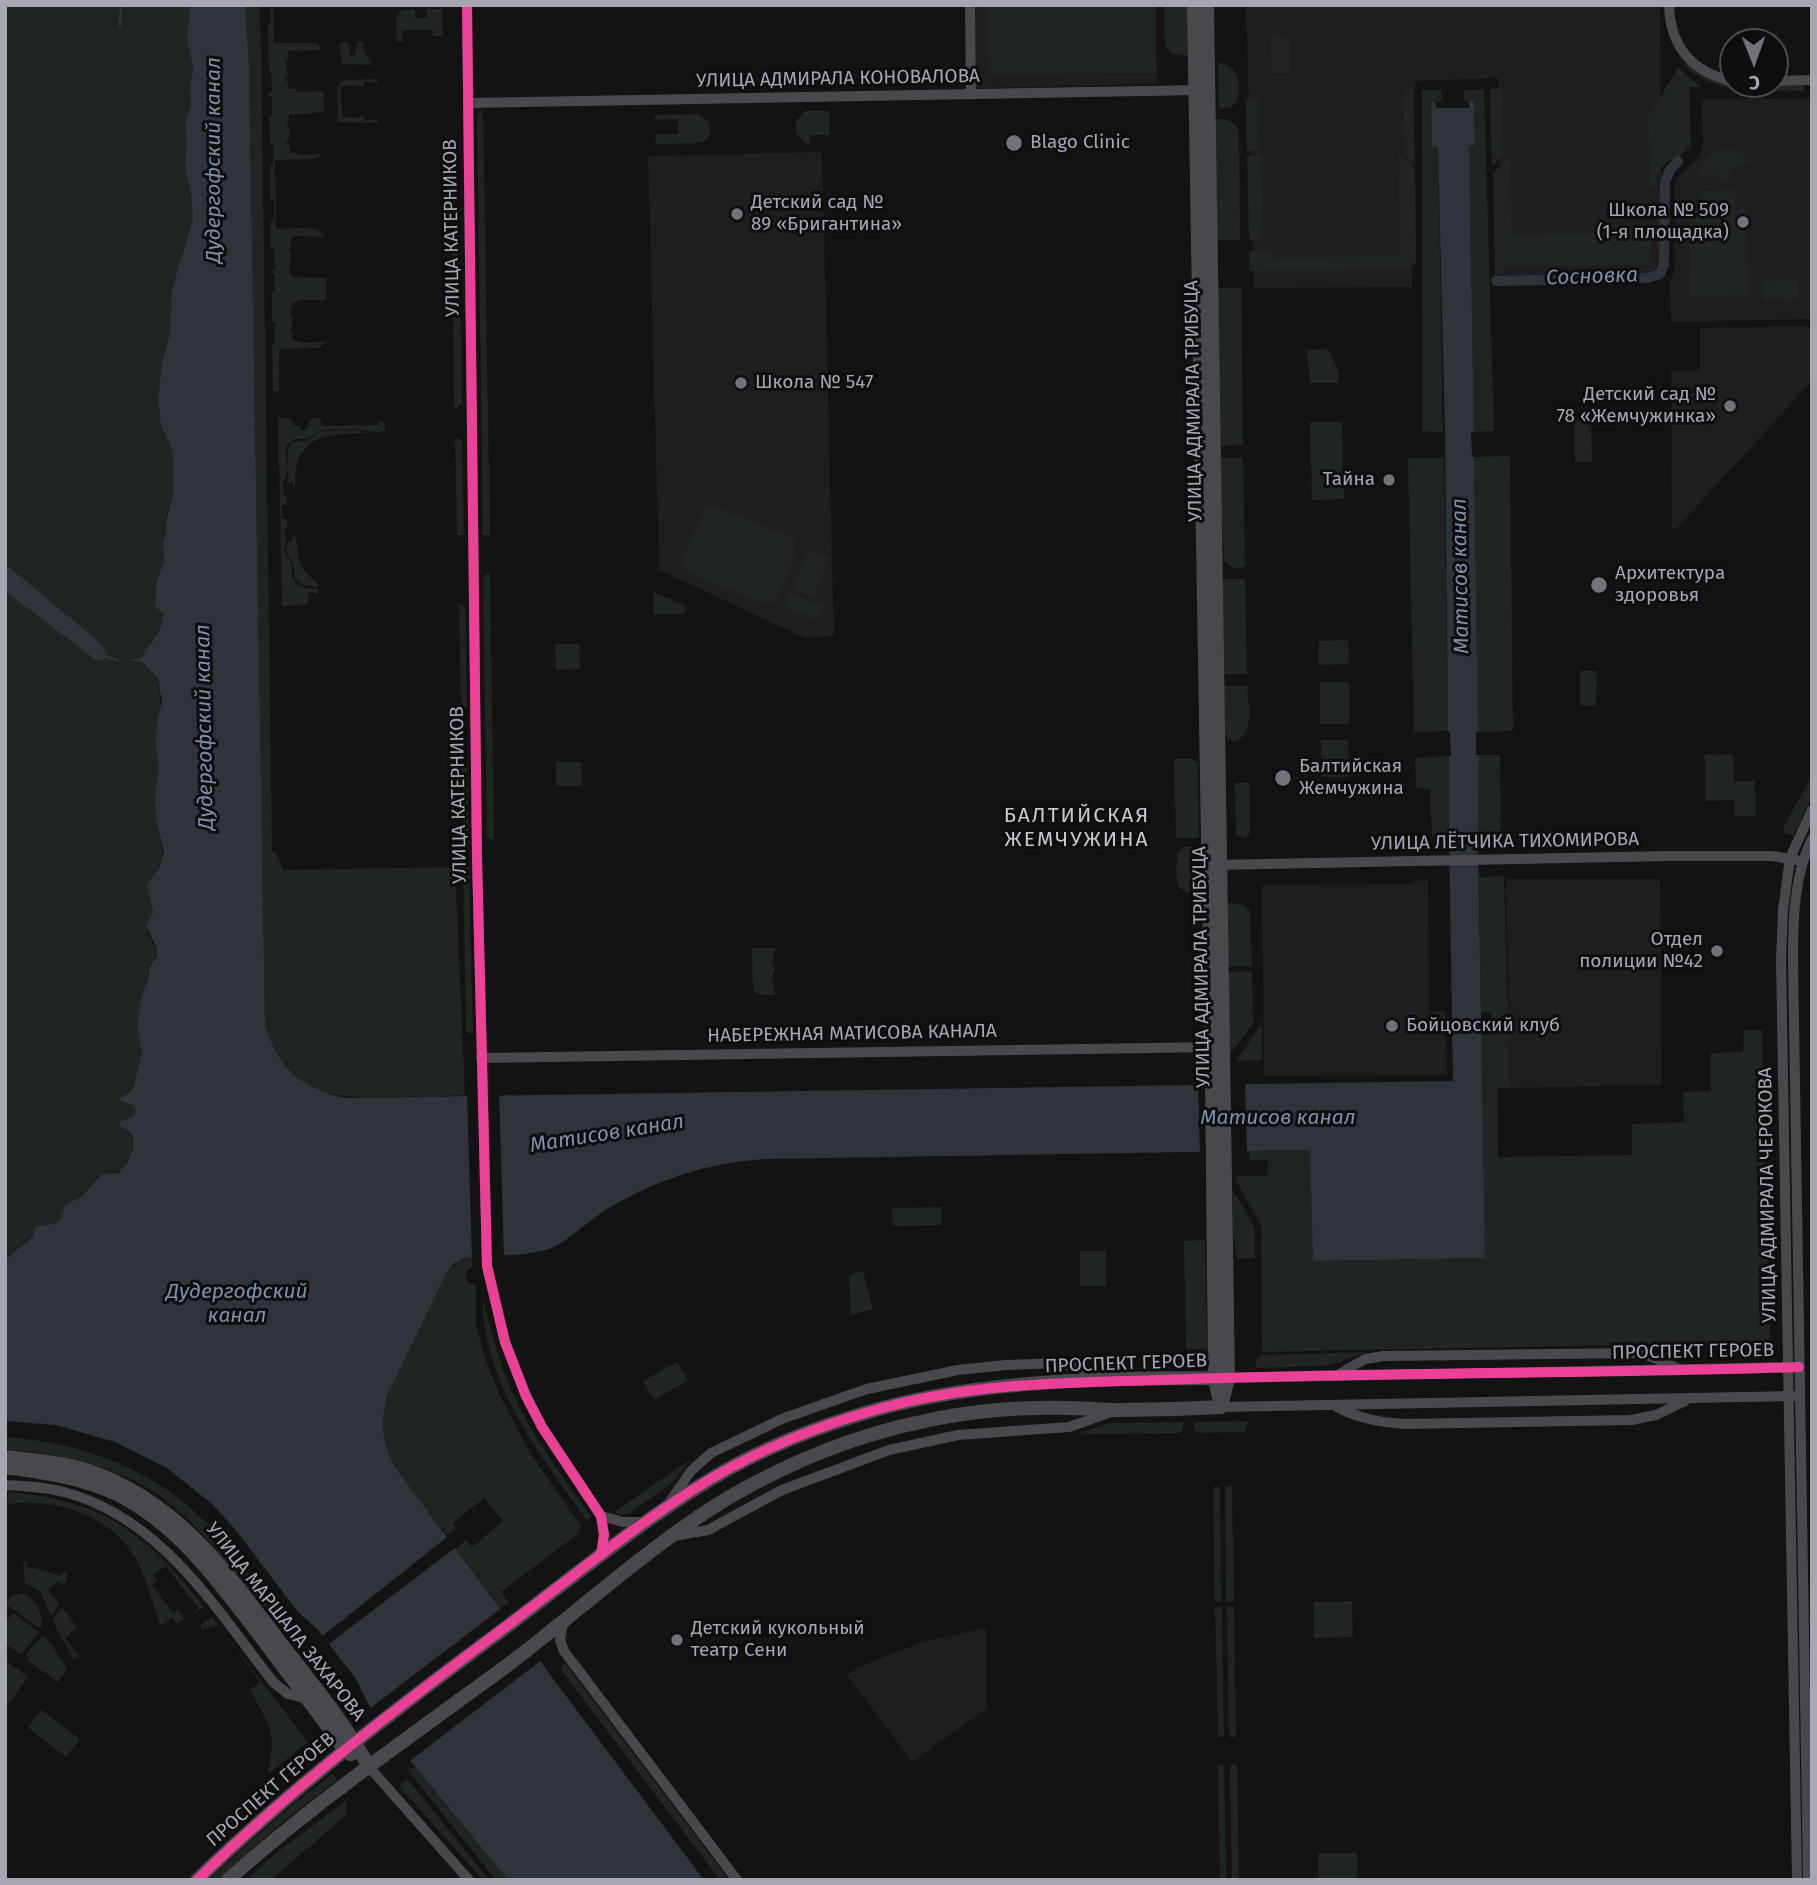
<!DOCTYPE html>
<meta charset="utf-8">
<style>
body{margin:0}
#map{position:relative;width:1817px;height:1885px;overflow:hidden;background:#131314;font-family:"Fira Sans",sans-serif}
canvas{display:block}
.frame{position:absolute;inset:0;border:7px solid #a6a7b3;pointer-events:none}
.north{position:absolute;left:1719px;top:28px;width:70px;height:70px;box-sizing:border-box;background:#0e0e0f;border:2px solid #4b4b51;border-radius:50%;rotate:179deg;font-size:19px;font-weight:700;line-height:28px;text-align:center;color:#a6a7b3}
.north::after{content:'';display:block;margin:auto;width:24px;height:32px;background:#73737b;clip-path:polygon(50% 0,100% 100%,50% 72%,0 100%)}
</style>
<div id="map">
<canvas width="1817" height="1885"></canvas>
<div class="frame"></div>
<div class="north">С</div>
</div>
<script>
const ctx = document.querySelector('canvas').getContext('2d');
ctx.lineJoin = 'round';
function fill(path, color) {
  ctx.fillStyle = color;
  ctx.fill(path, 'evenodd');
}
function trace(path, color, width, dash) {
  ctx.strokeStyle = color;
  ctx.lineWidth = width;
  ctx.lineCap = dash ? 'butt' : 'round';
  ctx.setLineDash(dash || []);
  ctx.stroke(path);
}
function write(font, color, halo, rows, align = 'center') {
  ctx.font = font + ' "Fira Sans",sans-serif';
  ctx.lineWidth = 6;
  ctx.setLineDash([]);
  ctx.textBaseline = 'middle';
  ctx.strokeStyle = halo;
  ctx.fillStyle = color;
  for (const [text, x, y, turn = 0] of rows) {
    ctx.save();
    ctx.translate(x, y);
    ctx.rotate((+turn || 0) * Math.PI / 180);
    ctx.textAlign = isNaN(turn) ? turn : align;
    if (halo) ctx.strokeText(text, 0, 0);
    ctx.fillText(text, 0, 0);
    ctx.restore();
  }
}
fill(new Path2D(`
 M975,5H1156L1157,84L976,88Z
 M1246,5H1660L1662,280L1501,277L1498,78L1415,81L1412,287L1254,288Z
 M1812,98V319L1671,322L1670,282L1674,272L1675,258L1674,187L1677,178L1699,156L1703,145L1702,99Z
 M822,152L834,636L805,638L659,570L648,156Z
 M1812,326V381L1677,528H1672L1671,371L1700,370V328Z
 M1506,879H1660L1662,1085L1510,1088Z
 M1428,880L1429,1011H1446L1447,1075L1264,1076L1262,885L1411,884L1412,881Z
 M986,1628V1709L912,1762L847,1675L858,1667L922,1642Z`), '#1e1d1f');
fill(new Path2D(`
 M5,5H190L187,39L193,69L190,89L191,105L185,123L187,141L185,167L191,194L193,219L172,289L170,334L162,362L158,399L161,426L173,451V495L166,517V532L163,542L164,562L155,587V606L163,614C163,626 151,649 142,655L143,664L158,678L161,707L158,715L156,737L159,769L155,798L163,857L155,875L148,882L153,912L147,924V933L158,952L149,968L137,1025L142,1053L134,1086L129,1093L119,1098L121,1101L134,1106L136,1111L134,1116L121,1121V1128C140,1134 131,1159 122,1171L98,1176L81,1197L68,1204L62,1218L56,1223L52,1225H41L35,1228L33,1235L5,1260Z
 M245,5H259L261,42L259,43L261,44L272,852H276L283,870L455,867L465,1095C440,1096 415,1097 390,1097C326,1099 284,1092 265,1023L249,65Z
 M270,5H273L274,43H317L322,50L288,51V59L286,60L288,76L285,79L288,83L289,89H296L297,92L323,91L324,112L289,115V122L286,125L289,129V139L286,143L290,146V153H297L298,155L323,154L315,159L275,160L276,229C290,230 317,223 325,237L298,236L291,238V246L288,250L291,253V263L288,266L292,277L326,278V300H298V302H292V309L289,312L292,316V327L289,330L292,333L293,341H299V343L326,342L319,348L279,349V396L278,391H273L272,344L275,343V322H272V293L275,292L274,274H271V270L275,269L274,249H271V221L274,220V199H270V165L273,164V144H270L269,116H272V97L269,96V92H272L271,72L269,71L268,24H271Z
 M987,5H1155L1156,73L988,74Z
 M1164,5H1188V56L1172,54L1165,47Z
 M413,9H415V18H427V9H442L443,36H433V30H402L403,42H397L396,16L402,10Z
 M1290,36V73H1272L1271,37Z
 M343,42L348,43L350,56L355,55L357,42H363L364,51L372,65L341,64L340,43Z
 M1218,63C1239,63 1242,87 1236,103L1231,107L1219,109Z
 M1688,63L1734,86H1804V91C1760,91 1717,97 1683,64Z
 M1678,68L1701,87H1689L1691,145L1678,158L1667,162L1658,171L1657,188L1650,189L1648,117Z
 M377,79V83L364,81V87L350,85L341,87L342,116L354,118L364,116V121L378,119V123L338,122L337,89L339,83L345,80Z
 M1484,89L1494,431L1474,432L1469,146L1475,145L1474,102L1464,101V90Z
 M1490,89H1502L1503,154L1492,166Z
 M1403,90H1413L1415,164L1404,154Z
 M1422,90H1441L1442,101L1431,102L1432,147H1438L1443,433L1423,431Z
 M1251,97H1259L1260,151H1247L1246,101Z
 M483,108L490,535H483L477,115Z
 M805,111H829V135H810V144H806L796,133V121Z
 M699,114L709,122L710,135L702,143L656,144L655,135L678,134V119L655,120V115Z
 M1215,119C1226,119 1234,120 1239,131L1240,240H1217Z
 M1723,148C1735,149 1742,152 1750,161L1730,172L1732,178L1722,181L1720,175H1698C1701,160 1708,152 1723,148Z
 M1399,155L1415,169L1416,262L1406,274L1404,269L1249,271V251H1273L1274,258L1400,256Z
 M1247,156H1261L1263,231L1256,240H1249Z
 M1510,156L1512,235L1651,232L1652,265L1508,266L1495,279L1493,173Z
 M1735,190V210H1747L1749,295L1690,296L1689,211H1700V191Z
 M452,219L459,222L462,404L454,409Z
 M1798,280V299L1763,300L1762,281Z
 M1218,288H1241L1243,445L1218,446Z
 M1328,349L1339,372V383H1310L1307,350Z
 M278,409L279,418H290L294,426H301V431L306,430L310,420L314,417L320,419L322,426L379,425V420L385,424V430L379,433L356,429L320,430L307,439H294L287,445L285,451L288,470L283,483L284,496L287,497V505H282V518L287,519V527L284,528L286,542L284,552L291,562L292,577L296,583L302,587L318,589V594L309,592L307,605L282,606Z
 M1575,418H1591L1592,462H1575Z
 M1310,422H1342L1344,499L1312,500Z
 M356,430L368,433C325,434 294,434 295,488H293V482H287C291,468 283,453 292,442L307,441L320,431Z
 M455,438L462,440L464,535H457Z
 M1510,456L1513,731L1478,732L1474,457Z
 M1243,457L1245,567L1233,568L1224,561L1219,458Z
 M1408,458H1444L1448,731L1414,732Z
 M716,507L791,537L795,542C797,552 783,594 775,600C772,604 769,603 765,604L688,573L681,563L703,513L708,508Z
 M292,536H296C297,557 300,571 318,583V587L303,585L295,579L293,564L286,551L288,542L292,541Z
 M808,550L829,558L813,598L792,589Z
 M487,573H490L494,841L487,836L483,578Z
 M1221,579H1245L1247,674H1223Z
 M653,592L686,606L685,614L653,615Z
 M790,593L823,606L817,620L785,606Z
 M459,603L465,607L467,706L461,709Z
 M1348,640L1349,664L1319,665V641Z
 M555,644H579L580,669L556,670Z
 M1580,671H1597L1596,706L1580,705Z
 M1320,682H1349V724H1320Z
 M1223,686H1247C1248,705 1256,734 1234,742L1227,739L1223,724Z
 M1321,740H1348L1349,777H1321Z
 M1733,754L1734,781H1755L1756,816H1735V800L1705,801V755Z
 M1479,755H1500L1501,839H1478Z
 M1449,756V839L1432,836L1430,789L1416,788L1415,758Z
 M1174,759H1192L1198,763L1199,838H1176Z
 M461,760L467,763L469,850L463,854Z
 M556,762H581L582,786H556Z
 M1812,776V797L1793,836L1784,832V826Z
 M1235,783H1249L1250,833L1245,838L1236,834Z
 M1183,847H1192L1194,893C1172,894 1177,869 1177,854Z
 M463,862L469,866L473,1035L466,1031Z
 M1504,876L1510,1088H1497L1498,1157L1632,1155V1124L1684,1122L1683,1092L1711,1091V1053L1743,1052L1744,1031L1762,1030L1770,1342L1262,1352L1261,1226L1237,1182L1236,1176H1267L1268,1160H1249V1151L1311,1150L1313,1261L1485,1258L1481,1035H1491L1492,1013L1481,1012L1479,877Z
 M1226,902L1244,905L1250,911L1252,966L1227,967Z
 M752,948H775L772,961L775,969L772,975L775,995H759L753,990Z
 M1252,971L1253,1023L1229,1056L1227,972Z
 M1262,1023V1060L1238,1061V1058Z
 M1233,1190L1255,1229V1258L1237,1259L1233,1232Z
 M941,1207V1225L893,1226L892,1208Z
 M1205,1240L1207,1349H1186L1184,1241Z
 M1080,1251H1106V1286H1080Z
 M472,1257L473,1267L466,1271L467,1282L474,1284L476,1287V1326L486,1361L500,1396L530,1453L581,1526L578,1534L501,1592L509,1603L501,1608L456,1548L466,1540L472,1547L503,1521L484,1498L453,1523L456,1528L447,1535C412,1490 367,1452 389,1391L448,1270L458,1261Z
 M863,1271L873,1309L851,1315L849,1275Z
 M483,1298C490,1327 497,1355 508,1382C528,1431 561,1474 591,1517L587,1520C540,1455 482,1382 483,1298Z
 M1365,1352L1338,1363L1322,1366L1256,1368V1360L1261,1355Z
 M677,1362L688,1380L654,1400L643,1381Z
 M1248,1421L1246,1430L1242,1432L1198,1433L1194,1428V1422Z
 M1183,1422V1429L1179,1433L1078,1434L1109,1423Z
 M5,1437C82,1442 157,1470 211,1527C233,1550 251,1578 270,1603V1606L267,1609C241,1581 218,1551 192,1523C142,1471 74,1455 5,1449Z
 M691,1459L673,1482L630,1513L621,1515L614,1512Z
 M1232,1486L1234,1602H1226L1225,1487Z
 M1213,1487H1220L1221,1602H1215Z
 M8,1492C102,1499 148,1534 204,1607L191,1615L198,1608L166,1566L153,1575L157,1581L152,1585L173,1613L178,1610L184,1619L177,1624L172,1617L161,1626C153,1605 147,1579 136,1559C111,1515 56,1498 8,1504Z
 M23,1561L27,1562V1567L43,1570L60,1576L64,1572L67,1573V1581L62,1585L58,1581L48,1589L59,1604L51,1616L41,1592L25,1583Z
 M23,1593C36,1598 44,1616 41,1629L6,1604L11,1596Z
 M1352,1601L1353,1637L1314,1638V1602Z
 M62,1607L77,1627L65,1638L78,1655L74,1660L52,1620Z
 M1222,1607L1224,1737H1218L1215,1608Z
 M1227,1607H1234L1236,1737H1229Z
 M13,1613L39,1632L21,1655L5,1643V1622Z
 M212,1617L308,1742L268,1774C276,1729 271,1729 250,1690L260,1682L218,1625L201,1630V1625Z
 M43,1635L50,1642L67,1669L58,1682L27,1660L29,1657L26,1654Z
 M5,1660L28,1677L7,1706L5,1704Z
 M565,1663L729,1880H720L561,1670L562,1665Z
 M41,1710L80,1739L66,1757L28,1728Z
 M1218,1765H1224L1226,1880H1220Z
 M1230,1765H1237L1239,1880H1232Z
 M415,1767L508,1880H496L407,1769Z
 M332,1774L337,1780L279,1825L218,1880H208L280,1815Z
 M406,1780L411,1783L489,1880H483L399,1786Z
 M347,1800L346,1815L271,1880H246L276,1853Z
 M1318,1853H1357V1880H1319Z`), '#202522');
fill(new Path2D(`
 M190,5H245L249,65L265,1023C277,1068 301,1089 346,1098L1453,1081L1449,839V756H1451L1450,732L1448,731L1445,433L1438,147H1432L1431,102H1435L1436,108H1469V101H1474L1475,145L1469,146L1474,432H1471L1472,456L1474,457L1478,732H1476V755H1479L1478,839L1485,1258L1313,1261L1310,1150L767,1159C709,1162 654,1180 604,1211C587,1222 564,1245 546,1250C525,1256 488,1256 465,1258L454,1263L446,1274L387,1396C380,1424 382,1447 399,1473L704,1880H508L412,1763L371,1709L356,1679L318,1630L297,1611L235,1529L212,1504L167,1468L115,1442L56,1425L5,1421V1260L33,1236L36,1226C55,1223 60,1227 65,1205L81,1197L101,1174L119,1173C128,1165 140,1141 128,1131C125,1129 121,1128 119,1125L121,1121L134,1116L136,1111L134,1106L121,1101L119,1098L129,1093L134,1086L142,1053L137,1025L142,996L148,978L149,968L157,956V949L146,926L153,912L147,884L159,868L164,852L157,823L155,795L159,769L156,743L157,719L162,703L158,678L140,660C147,646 164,631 163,614L155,606L156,583L164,562L163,542L166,532V521L173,495V451L161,426L158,399L162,362L170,334L172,289L193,219L191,194L185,167L187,141L185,123L191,105L190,89L193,69L187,39Z
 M5,564L99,642L105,651V657L102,660H96L5,591Z`), '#2f343b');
fill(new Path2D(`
 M1245,1079L1247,1154L1200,1155L1198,1081Z
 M499,1091L504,1258L472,1260L467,1092Z
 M451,1534L459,1545L326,1646L320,1638Z
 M504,1606L543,1659L407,1763L368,1710Z`), '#131314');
trace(new Path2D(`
 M120,26L121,5
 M104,656L118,660
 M133,660H143`), '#2f343b', 2.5);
trace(new Path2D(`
 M1496,281L1648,278L1660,274L1664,264L1665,182L1670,170L1678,161`), '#2f343b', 10);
trace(new Path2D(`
 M467,5L477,857L487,1266L505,1342L526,1396L542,1427L601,1516L604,1535L601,1555
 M970,5L971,94
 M1669,5C1670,46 1692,73 1733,81
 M1775,81L1812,80
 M468,103L1202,90
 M1215,865L1668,856H1772L1797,860
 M481,1058L1217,1047
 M1336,1376L1365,1359L1384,1356L1638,1353L1652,1357L1677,1368
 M1228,1378L1796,1367
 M1221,1407L1796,1396
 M1337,1407C1360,1419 1379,1422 1405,1424L1631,1420L1656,1415L1685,1401
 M5,1485C25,1486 45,1487 64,1492C162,1518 215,1608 274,1683L288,1694L308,1699
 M669,1503L691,1471L711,1453L784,1418L867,1389L958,1370L1006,1365L1060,1363L1109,1377
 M601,1516L623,1522H647
 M674,1536L708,1530L782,1490L889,1450L958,1435L1069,1427L1111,1412
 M563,1622L560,1640L564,1651L737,1880
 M369,1767L469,1880
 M1797,1880L1781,960L1783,910L1790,858L1812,810
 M1808,1880L1793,959C1793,920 1794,875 1812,839`), '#49494d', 10);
trace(new Path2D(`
 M1194,5L1212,1076L1215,1378L1220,1403
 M1207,5L1228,1378L1221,1407
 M5,1457C33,1460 62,1462 89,1471C179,1502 228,1574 283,1646C313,1685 346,1724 369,1767
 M5,1467C44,1472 83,1478 119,1495C179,1526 218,1581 258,1633C287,1672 316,1710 344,1749L351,1754
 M197,1880C294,1786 397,1708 505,1628C573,1577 638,1523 711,1479C762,1448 819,1426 875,1410C985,1379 1110,1378 1223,1378
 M228,1880C316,1801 414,1734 509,1664C582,1609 650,1545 728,1498C788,1463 856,1435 925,1421C971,1411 1019,1407 1067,1408C1084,1408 1101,1410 1118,1410C1153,1410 1187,1409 1221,1407`), '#49494d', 14);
trace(new Path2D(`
 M467,5L477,857L487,1266L505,1342L526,1396L542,1427L601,1516L604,1535L601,1555
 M197,1880C293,1786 397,1708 504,1628C573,1577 638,1522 712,1478C762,1449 818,1426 875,1410C977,1380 1084,1383 1190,1379C1393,1372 1596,1374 1799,1367`), '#ea4096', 10);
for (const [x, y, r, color] of [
 [1014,143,9,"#73737b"],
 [737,214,7,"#73737b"],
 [1743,222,7,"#73737b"],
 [741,383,7,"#73737b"],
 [1730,406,7,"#73737b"],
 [1389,480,7,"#73737b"],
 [1599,585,9,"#73737b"],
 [1283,778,9,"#73737b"],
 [1717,951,7,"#73737b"],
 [1392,1026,7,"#73737b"],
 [677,1640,7,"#73737b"]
]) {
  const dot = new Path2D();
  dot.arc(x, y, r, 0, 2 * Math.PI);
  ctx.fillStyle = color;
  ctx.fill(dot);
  trace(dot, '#0e0e0f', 2.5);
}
write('19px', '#a6a7b3', '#0e0e0f', [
 ["УЛИЦА АДМИРАЛА КОНОВАЛОВА",838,79,-1],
 ["УЛИЦА КАТЕРНИКОВ",452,228,-91],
 ["УЛИЦА АДМИРАЛА ТРИБУЦА",1194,401,-91],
 ["УЛИЦА КАТЕРНИКОВ",459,795,-91],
 ["УЛИЦА ЛЁТЧИКА ТИХОМИРОВА",1505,842,-1],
 ["УЛИЦА АДМИРАЛА ТРИБУЦА",1202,967,-91],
 ["НАБЕРЕЖНАЯ МАТИСОВА КАНАЛА",852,1034,-1],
 ["УЛИЦА АДМИРАЛА ЧЕРОКОВА",1768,1195,-91],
 ["ПРОСПЕКТ ГЕРОЕВ",1693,1352,-1],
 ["ПРОСПЕКТ ГЕРОЕВ",1126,1364,-2],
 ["УЛИЦА МАРШАЛА ЗАХАРОВА",285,1622,52],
 ["ПРОСПЕКТ ГЕРОЕВ",271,1790,-41]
]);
write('19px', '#a6a7b3', '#0e0e0f', [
 ["Blago Clinic",1030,143],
 ["Детский сад №",751,203],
 ["89 «Бригантина»",751,225],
 ["Школа № 509",1729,211,"right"],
 ["(1-я площадка)",1729,233,"right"],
 ["Школа № 547",755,383],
 ["Детский сад №",1716,395,"right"],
 ["78 «Жемчужинка»",1716,417,"right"],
 ["Тайна",1375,480,"right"],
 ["Архитектура",1615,574],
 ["здоровья",1615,596],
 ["Балтийская",1299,767],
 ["Жемчужина",1299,789],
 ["Отдел",1703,940,"right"],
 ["полиции №42",1703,962,"right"],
 ["Бойцовский клуб",1406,1026],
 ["Детский кукольный",691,1629],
 ["театр Сени",691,1651]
], 'left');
write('italic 21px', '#818eaa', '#0e0e0f', [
 ["Дудергофский канал",214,160,-90],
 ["Сосновка",1592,277,-2],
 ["Матисов канал",1461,576,-91],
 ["Дудергофский канал",205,727,-91],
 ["Матисов канал",1278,1118],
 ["Матисов канал",607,1134,-9],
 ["Дудергофский",237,1292],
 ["канал",237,1316]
]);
ctx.letterSpacing = '2px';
write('21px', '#c7c7d0', '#0e0e0f', [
 ["БАЛТИЙСКАЯ",1077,816],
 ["ЖЕМЧУЖИНА",1077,840]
]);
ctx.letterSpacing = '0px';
</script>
